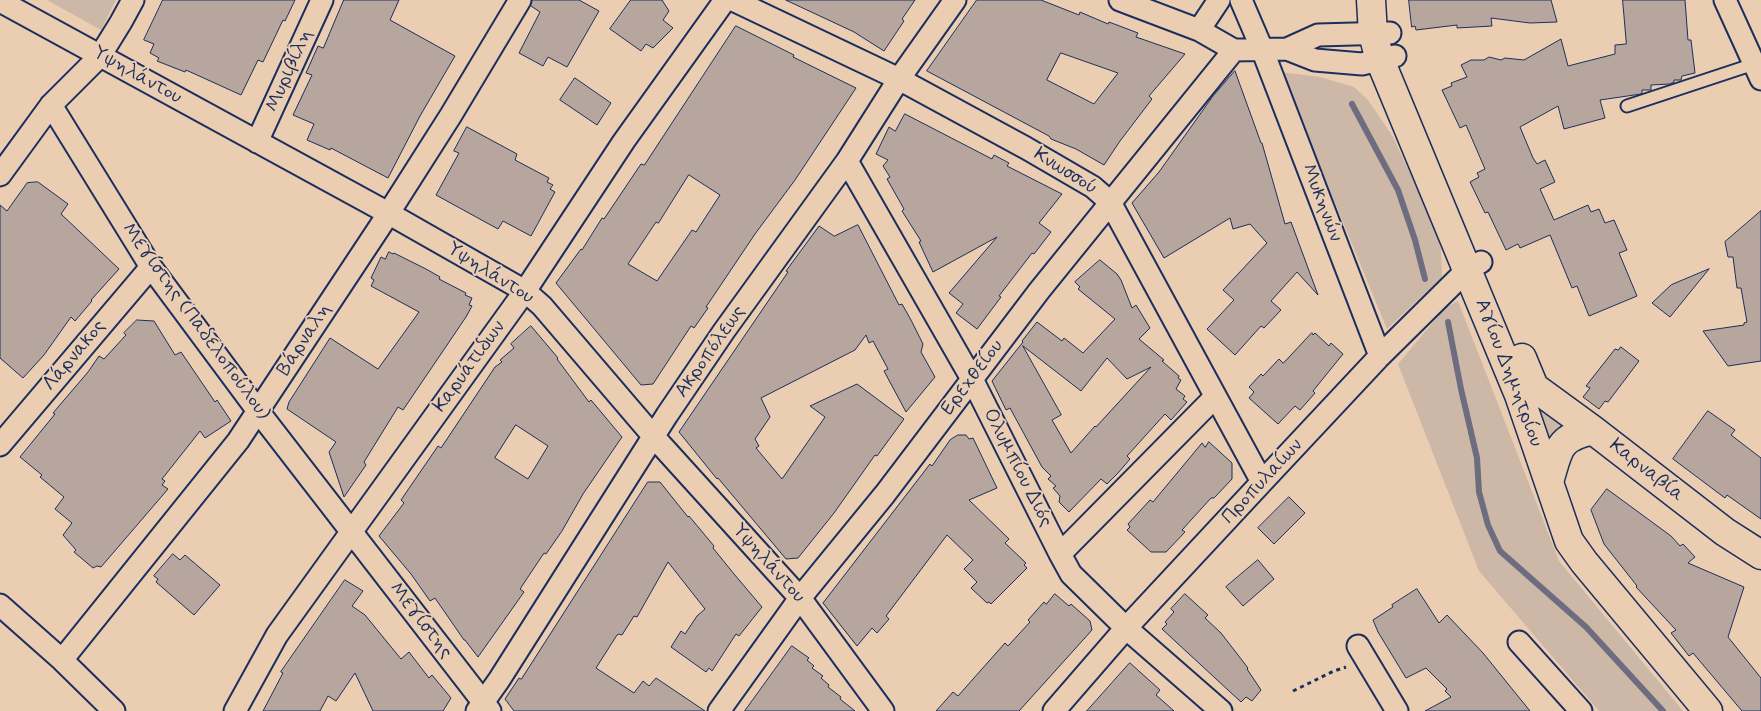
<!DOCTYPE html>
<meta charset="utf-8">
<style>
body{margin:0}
canvas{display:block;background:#ebceb2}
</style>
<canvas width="1761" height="711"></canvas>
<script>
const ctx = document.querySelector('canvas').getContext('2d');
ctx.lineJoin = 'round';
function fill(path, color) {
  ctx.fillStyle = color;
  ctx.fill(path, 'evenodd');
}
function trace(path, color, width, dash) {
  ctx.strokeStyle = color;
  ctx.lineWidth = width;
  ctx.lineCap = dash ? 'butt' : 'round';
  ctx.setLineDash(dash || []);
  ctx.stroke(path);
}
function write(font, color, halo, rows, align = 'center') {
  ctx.font = font + ' Mynerve,sans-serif';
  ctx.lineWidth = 4;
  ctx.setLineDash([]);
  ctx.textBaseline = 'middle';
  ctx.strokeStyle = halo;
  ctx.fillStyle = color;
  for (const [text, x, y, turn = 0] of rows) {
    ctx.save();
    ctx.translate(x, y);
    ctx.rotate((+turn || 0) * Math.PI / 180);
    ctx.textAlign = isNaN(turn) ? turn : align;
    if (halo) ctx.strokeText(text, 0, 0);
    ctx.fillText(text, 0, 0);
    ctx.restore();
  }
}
fill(new Path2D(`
 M47,0H116L101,30Z
 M1281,72L1320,77L1354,87L1368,100L1393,137L1434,225L1441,250L1442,277L1387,329Z
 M1458,301L1559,561L1683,711H1599L1479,571L1398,364L1445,308Z
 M1539,407L1564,426L1550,442L1537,409Z`), '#cdb7a6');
trace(new Path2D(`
 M1352,104L1398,190L1415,240L1425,279
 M1448,322L1461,389L1477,458L1479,492L1488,525L1500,551L1586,627L1663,711`), '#6d6d7f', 6);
const building = new Path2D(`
 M163,0H295L285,21L283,20L263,62L258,60L241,95L186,70L185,72L157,61L159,58L150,53L154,44L144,40Z
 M344,0H399L390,20L455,56L420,116L388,178L331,148L330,150L307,140L314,124L293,115L312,75L306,73L318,46L323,48Z
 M532,0H579L599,11L567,67L548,57L543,66L519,53L540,12L531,6Z
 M631,0H662L669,11L663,20L673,28L653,48L646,44L641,51L610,29Z
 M786,0H915L902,19L904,21L884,51L854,32Z
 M977,0H1041L1079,15L1080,12L1108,24L1109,22L1138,33L1136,37L1185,54L1149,96L1152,99L1120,141L1104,165L1076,149L1051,139L1049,136L927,71ZM1061,53L1118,73L1094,104L1047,80Z
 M1409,0H1551L1557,22L1530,23L1491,18L1492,26L1457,28V25L1416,30L1415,26L1412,27Z
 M1623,0H1685L1688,40H1691L1695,73L1682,76L1681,80H1674V82L1670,84L1651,85V90H1642V93L1641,94L1600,100L1605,118L1564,129L1558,106L1520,127L1533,158L1537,164L1545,160L1555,182L1540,189L1554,220L1588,205L1591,212L1599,209L1605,223L1614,220L1627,250L1619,253L1637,296L1589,316L1577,286L1572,288L1550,235L1520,248L1518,244L1506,250L1488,212L1485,213L1470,182L1479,177L1477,173L1485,169L1466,125L1460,128L1442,90L1452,86L1451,83L1467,77L1461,65L1471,60H1484L1489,57L1501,60L1505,58L1524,60L1561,39L1568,66L1615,54V45L1626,44Z
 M736,26L794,55L793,57L856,88L795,180L755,234L706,307L708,308L694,328L691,326L653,384L641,385L556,283L581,249L582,250L602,218L604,219L641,164L644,165ZM689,175L720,195L696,232L692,230L657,281L628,264L656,222L658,223Z
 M1235,71L1261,143H1262L1285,224L1291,222L1318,295L1297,272L1271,301L1281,310L1264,328L1261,326L1235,355L1207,329L1234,300L1223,290L1267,243L1250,224L1233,229L1230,218L1164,258L1132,203L1159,172L1213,96Z
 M575,78L611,103L597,125L560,100Z
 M905,114L992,159L994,155L1009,163L1007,166L1062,194L1039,223L1051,232L1034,254L1032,253L999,296L1001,297L977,329L956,313L963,304L949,293L997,237L933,272L919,242L921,241L902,211L904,209L887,179L890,177L883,166L888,160L876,154L889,127L895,131Z
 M467,127L517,154L515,160L549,178L547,182L553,185L550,189L555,192L531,236L503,221L498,229L436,195L459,153L454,151Z
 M38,182L68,204L61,214L119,269L91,300L92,301L75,321L71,317L44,355L23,378L0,358V205L7,211L27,183Z
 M1761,211V361L1728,366L1703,331L1744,325V323L1747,322L1741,288H1737L1733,257H1728L1725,242Z
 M858,225L899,305L902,304L911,320L923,344L921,352L935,377L906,412L884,371L888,369L873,341L869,343L866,335L855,350L761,398L770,417L755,439L759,446L756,448L782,479L825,417L810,406L857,384L904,419L877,456L875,455L834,513L798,558L786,559L718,478L717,479L679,432L788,272L786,271L819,226L834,236Z
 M389,252L393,254L394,253L426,269L440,277L439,279L466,293L465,295L472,298L469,305L472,306L466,317L403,410L398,407L364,462L366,465L344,497L329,452L336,442L287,409L289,402L330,338L378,369L419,312L371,286L374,280L371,278L381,257L385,259Z
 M1100,260L1117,274L1121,280L1132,308L1136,305L1150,328L1139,339L1164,360L1162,361L1179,376L1178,378L1181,380L1176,389L1185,396L1183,399L1187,402L1171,420L1165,414L1127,456L1130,459L1118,473L1107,484L1101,479L1069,512L1059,502L1060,496L1053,488L1056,486L1048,479L1051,476L1042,467L1010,408L1006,410L992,381L1023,342L1022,341L1037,322L1062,341L1064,338L1083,353L1115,319L1078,289L1080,287L1075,282ZM1023,346L1081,391L1107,358L1127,379L1151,367L1096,427L1095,426L1071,453L1052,420L1061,415Z
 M1709,269L1670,317L1652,303L1671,285Z
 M137,320L154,321L175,355L181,352L215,402L217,400L231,421L205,438L200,431L162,479L165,481L162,485L168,489L101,567L97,566L93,568L74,552L76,550L63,535L72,523L55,509L64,497L40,477L42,475L20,457L55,414L53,413L88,372L99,356L104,359L126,335L124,333Z
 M531,326L558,358L557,359L589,402L591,400L622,437L583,494L562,531L546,554L544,553L520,589L524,592L478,657L465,640H464L435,598L430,601L411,574L379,536L404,503L401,500L438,446L441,448L495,367L502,362L500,360L514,348L511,344ZM516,425L548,446L528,479L495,458Z
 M1312,333L1313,335L1315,333L1329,346L1331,343L1343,354L1313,391L1315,393L1300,410L1295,406L1278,424L1249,398L1254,392L1249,387L1261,374L1263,376L1279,359L1283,363Z
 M1621,347L1639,361L1608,402L1605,401L1599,409L1583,397L1590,388L1586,386L1615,349L1618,350Z
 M1708,411L1735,430L1731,435L1761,458V519L1727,495L1725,498L1673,459Z
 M958,435H966L969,439L973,438L997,488L969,500L1009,539L1005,543L1026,563L1024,565L1027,568L991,604L989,602L987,603L971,588L977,582L964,569L973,560L947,535L886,616L889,619L877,633L872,628L857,646L823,603L930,464L932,466L950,440Z
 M1209,442L1232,463V479L1214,498H1211L1182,530L1185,532L1166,552H1151L1127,530L1130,527L1128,524L1150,500L1153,502L1202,443L1205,447Z
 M648,482H660L688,517L689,516L714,546L713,548L734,574L762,607L739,636L736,634L712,671L709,668L706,672L671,647L681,631L685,634L697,616L705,609L668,562L637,617L634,616L622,635L619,634L617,635L596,668L634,693L643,681L649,686L656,678L705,711H514L505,699L519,678L521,679Z
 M1607,489L1671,536L1680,546L1683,544L1695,557L1688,563L1744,587L1728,637L1761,678V711H1742L1693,653L1689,656L1671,633L1676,630L1636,587L1637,586L1604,544L1591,510Z
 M1289,497L1305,513L1274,544L1258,528Z
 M173,554L180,560L185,555L220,585L194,615L156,582L158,579L154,576Z
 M1258,560L1274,579L1243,606L1226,587Z
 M345,580L363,591L352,606L365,615L401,659L409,652L429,678L432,675L451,698L443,711H373L355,673L336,701L328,696L320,711H263L283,673L281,672Z
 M1417,589L1439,623L1447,615L1483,653L1530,711H1425L1451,697L1445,691L1447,689L1426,668L1406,678L1378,632L1373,620L1393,607L1392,605Z
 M1055,594L1069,606L1071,604L1090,621L1092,630L1019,711H936L953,692L958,696L1005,643L1008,646L1030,622L1028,620L1044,602L1046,604Z
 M1185,594L1208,615L1205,618L1221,633L1248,668L1247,669L1261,690L1252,701L1246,697L1241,702L1162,629L1167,624L1165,622L1174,612L1171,609Z
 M792,646L809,658L807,660L814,666L812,668L823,676L821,678L829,685L828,687L841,697L840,699L855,711H745Z
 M1130,663L1160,690L1156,695L1174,711H1087Z`);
fill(building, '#b7a69d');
trace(building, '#1b2f5e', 1);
const lane = new Path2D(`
 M1627,106L1754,64`);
const street = new Path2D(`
 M733,0L899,79L1026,148L1093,187L1110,202L1262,482
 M1120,0L1199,30L1234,50L1287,49L1318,35L1390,33
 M1241,0L1262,49L1380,356
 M1725,0L1761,79
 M0,1L388,213L525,291L542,306L654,437L800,598L883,711
 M1199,30L1219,0
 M1287,49L1315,60L1362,64L1395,56
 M51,105L151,267L258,411L490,711
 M257,142L322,0
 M847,161L972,379L1060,554L1071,574L1126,628L1221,711
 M0,175L51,105L100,56L121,22L133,0
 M0,445L151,267
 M1060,554L1215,397
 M0,605L62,660L114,711
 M1519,642L1581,711
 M1358,646L1397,711
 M62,660L238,441L381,225L451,115L520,0
 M235,711L277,635L525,291L624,141L725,0
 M477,711L499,680L667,415L724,331L847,161L899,79L955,0
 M719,711L800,598L885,494L1039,291L1234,50
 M1054,711L1126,628L1262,482L1380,356L1467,270L1481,262`);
const secondary = new Path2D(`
 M1371,0L1373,34L1380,60L1519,395L1569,541L1584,562L1708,711
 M1522,358L1534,387L1593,430L1725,532L1761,555
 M1549,482C1559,449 1557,438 1593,430`);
trace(lane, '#1b2f5e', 15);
trace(street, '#1b2f5e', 25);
trace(secondary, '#1b2f5e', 31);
trace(new Path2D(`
 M1293,691L1334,671L1346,667`), '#1b2f5e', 3, [4, 4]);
trace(lane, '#ebceb2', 11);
trace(street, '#ebceb2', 21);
trace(secondary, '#ebceb2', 28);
write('20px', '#1b2f5e', '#ebceb2', [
 ["Μυριβίλη",290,71,-66],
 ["Υψηλάντου",137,76,29],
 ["Κνωσσού",1065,172,32],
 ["Μυκηνών",1321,203,69],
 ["Υψηλάντου",490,274,32],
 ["Μεγίστης (Παδελοπούλου)",195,322,54],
 ["Βάρναλη",305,340,-57],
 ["Ακροπόλεως",711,352,-55],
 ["Λάρνακος",75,356,-50],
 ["Καρυάτιδων",470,367,-54],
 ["Αγίου Δημητρίου",1508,373,69],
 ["Ερεχθείου",973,378,-53],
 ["Ολυμπίου Διός",1017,468,63],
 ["Καρναβία",1646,471,38],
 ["Προπυλαίων",1263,482,-47],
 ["Υψηλάντου",768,564,48],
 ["Μεγίστης",420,621,52]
]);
</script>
